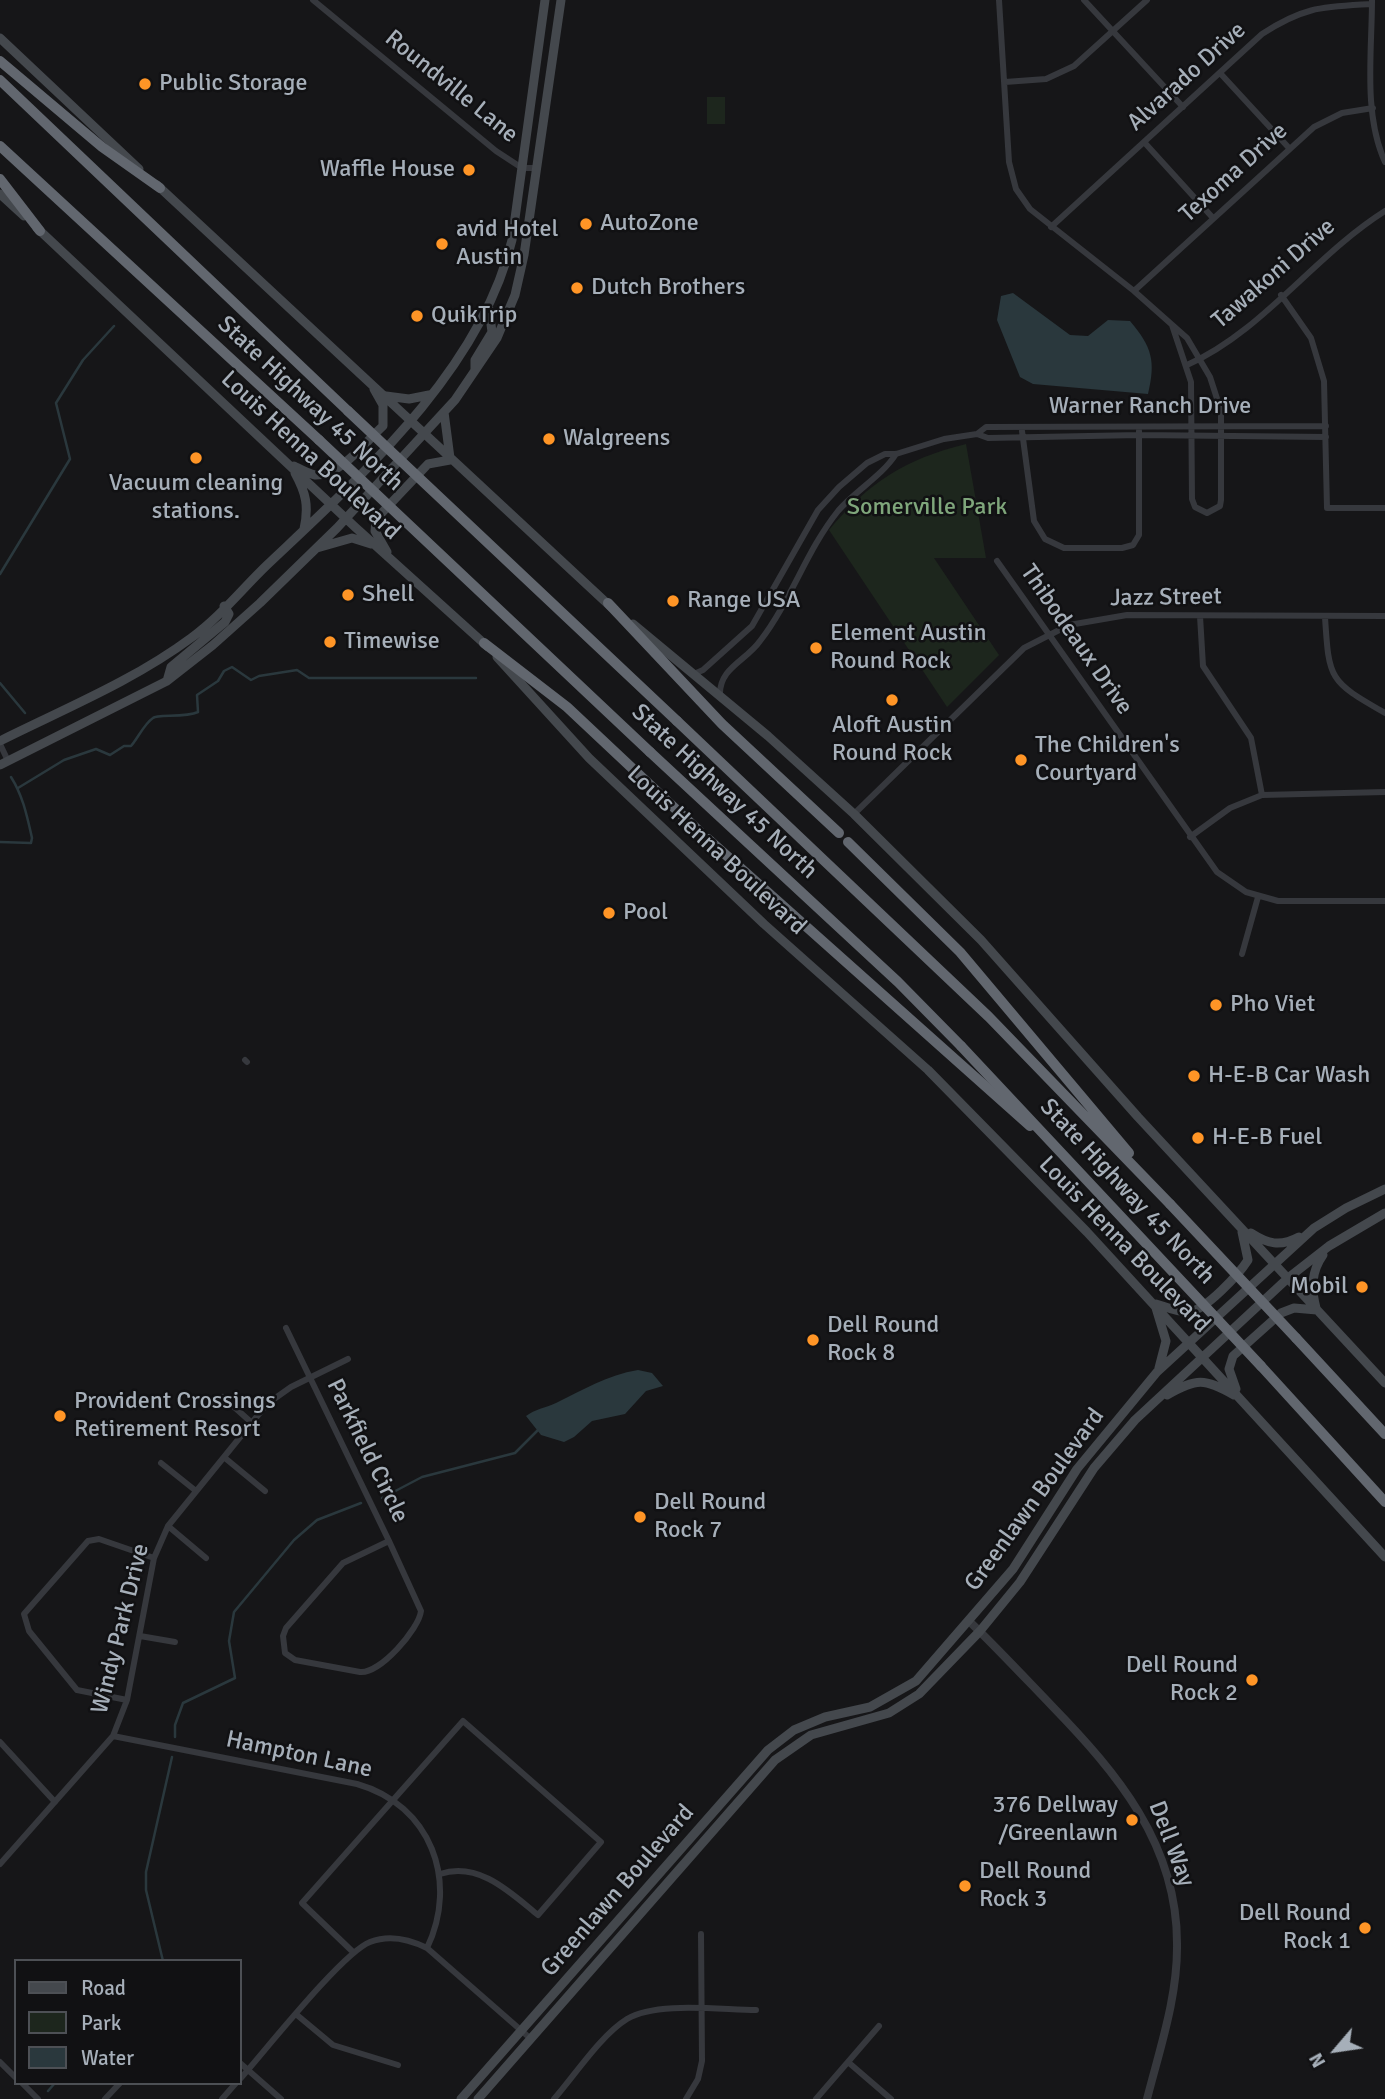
<!DOCTYPE html>
<style>
body{margin:0}
#map{position:relative;width:1385px;height:2099px;overflow:hidden;background:#161618;font-family:Signika,sans-serif}
canvas{display:block}
.legend{position:absolute;left:14px;top:1959px;width:228px;height:126px;box-sizing:border-box;background:#111113;border:2px solid #4d5055;margin:0;padding:9px 12px;list-style:none;font-size:21px;color:#a6afb9}
.legend li{display:flex;align-items:center;gap:14px;height:35px}
.legend b{width:35px;border:2px solid #4d5055}
.north{position:absolute;left:1301px;top:2015px;width:70px;height:70px;-webkit-text-stroke:5px #111113;paint-order:stroke;rotate:241deg;font-size:19px;font-weight:700;line-height:28px;text-align:center;color:#a6afb9}
.north::after{content:'';display:block;margin:auto;width:24px;height:32px;background:#a6afb9;clip-path:polygon(50% 0,100% 100%,50% 72%,0 100%)}
</style>
<div id="map">
<canvas width="1385" height="2099"></canvas>
<ul class="legend">
<li><b style="height:9px;background:#44484d"></b>Road</li>
<li><b style="height:19px;background:#1d261d"></b>Park</li>
<li><b style="height:19px;background:#2a383d"></b>Water</li>
</ul>
<div class="north">N</div>
</div>
<script>
const ctx = document.querySelector('canvas').getContext('2d');
ctx.lineJoin = 'round';
function fill(path, color) {
  ctx.fillStyle = color;
  ctx.fill(path, 'evenodd');
}
function trace(path, color, width, dash) {
  ctx.strokeStyle = color;
  ctx.lineWidth = width;
  ctx.lineCap = dash ? 'butt' : 'round';
  ctx.setLineDash(dash || []);
  ctx.stroke(path);
}
function write(font, color, halo, rows, align = 'center') {
  ctx.font = font + ' Signika,sans-serif';
  ctx.lineWidth = 5;
  ctx.setLineDash([]);
  ctx.textBaseline = 'middle';
  ctx.strokeStyle = halo;
  ctx.fillStyle = color;
  for (const [text, x, y, turn = 0] of rows) {
    ctx.save();
    ctx.translate(x, y);
    ctx.rotate((+turn || 0) * Math.PI / 180);
    ctx.textAlign = isNaN(turn) ? turn : align;
    if (halo) ctx.strokeText(text, 0, 0);
    ctx.fillText(text, 0, 0);
    ctx.restore();
  }
}
fill(new Path2D(`
 M707,97H725V124H707Z
 M966,444L986,558H934L999,655L947,707L829,530C869,482 905,459 966,444Z`), '#1d261d');
fill(new Path2D(`
 M1013,293L1070,335L1088,336L1108,320L1130,321C1152,347 1156,361 1148,394L1033,384L1020,377L997,320L1001,296Z
 M638,1370L652,1373L663,1386L646,1391L625,1414L592,1421L574,1437L564,1442L541,1435L526,1416C535,1409 545,1408 556,1403C583,1390 607,1375 638,1370Z`), '#2a383d');
trace(new Path2D(`
 M0,574L70,459L56,403L83,360L114,326
 M0,683L25,713
 M18,788L64,760L96,749L110,755L124,746H131C138,738 144,724 153,718C157,714 185,718 198,712L197,695L218,681L224,671L232,667L251,680L259,676L297,670L309,678H476
 M0,842L31,843L32,838C27,816 23,796 11,777
 M382,1498L422,1477L515,1453L538,1430
 M175,1737V1725L183,1703L235,1678L229,1641L234,1612L294,1540L317,1520L361,1503
 M163,1961L146,1890V1872L172,1757
 M48,2091L55,2083`), '#2a383d', 2.5);
trace(new Path2D(`
 M313,0L496,151L522,168H536
 M999,0L1009,162L1016,189L1030,209L1134,291L1187,338L1210,377L1221,411V500L1220,506L1207,513L1195,507L1192,499L1191,382L1172,325
 M1084,0L1183,107
 M1372,0C1372,51 1363,114 1385,162
 M1220,73L1289,148
 M1005,82L1046,79L1074,66L1147,0
 M1144,142L1213,218
 M1051,227L1262,34C1305,6 1323,7 1372,4
 M1134,291L1314,127L1342,113L1373,108
 M1281,295L1311,338L1324,381L1327,508H1385
 M1187,365C1262,332 1315,255 1385,211
 M1022,431L1034,521L1045,539L1064,548H1122L1133,545L1139,535V431
 M977,434L986,427L1326,426
 M997,561L1217,872L1246,892L1278,901H1385
 M1200,616L1203,666L1251,738L1262,795
 M1325,617C1329,680 1329,681 1385,713
 M694,674L703,670L752,626L818,510L839,487L867,463L885,454H896L944,439L977,434L988,438L1139,435L1326,437
 M720,695C719,668 746,661 760,641C791,601 806,551 838,511C855,491 882,476 896,454
 M0,744L8,761
 M854,814L1024,648L1069,625L1127,615L1385,616
 M1190,837L1230,808L1262,795L1385,792
 M1242,954L1258,897
 M245,1060L247,1062
 M286,1328L389,1541
 M223,1397L252,1423
 M225,1458L265,1491
 M161,1463L196,1491
 M168,1526L206,1558
 M389,1541L421,1611C419,1629 380,1674 360,1672L295,1660L285,1653L283,1636L286,1628L343,1563Z
 M140,1636L175,1642
 M127,1700L77,1690L29,1631L24,1614L88,1541L99,1539L154,1558
 M113,1736L357,1784C431,1805 459,1881 427,1948
 M0,1742L55,1802
 M0,1864L113,1736L127,1700L154,1558L168,1526L267,1404L291,1387L348,1359
 M353,1952L302,1903L463,1721L601,1842L538,1915C511,1893 479,1861 440,1874
 M297,2015L333,2045L398,2065
 M0,2062L16,2078
 M848,2062L891,2099
 M240,2063L281,2099
 M240,2079C265,2051 342,1953 370,1942C390,1934 409,1939 427,1948L531,2039
 M22,2083L38,2099
 M105,2099L120,2083
 M222,2099L236,2083
 M554,2099C575,2075 601,2035 627,2019C656,2001 722,2010 756,2010
 M686,2099L698,2079L702,2061L701,1934
 M816,2099L879,2026`), '#36383d', 6);
trace(new Path2D(`
 M970,1622C998,1649 1025,1678 1052,1706C1117,1773 1177,1844 1177,1943C1178,1996 1160,2048 1147,2099`), '#36383d', 8);
trace(new Path2D(`
 M0,38L139,169
 M157,185L611,607
 M0,194L24,216
 M37,228L355,527L488,647
 M475,370V360L492,332L489,309
 M386,396L409,399L429,395
 M444,412L450,458
 M294,466C300,469 309,474 315,475C341,476 366,441 383,426V405L374,389
 M295,473C306,493 309,506 304,529
 M317,548L352,538L371,544
 M387,552L375,531L376,519L428,464L450,460
 M633,624L768,736L854,814L981,940L1138,1117L1385,1383
 M497,657L589,758L764,924L928,1070L1087,1232L1385,1557
 M167,681L171,667L225,622L229,614L224,606
 M0,741C64,709 133,681 191,638C219,618 242,589 267,565C361,476 481,370 512,240L545,0
 M0,765L167,681L213,645L260,603L337,528L455,400L497,338L515,295L524,255L561,0
 M1251,1233C1268,1244 1280,1247 1299,1237
 M1156,1304C1166,1307 1179,1313 1189,1312C1206,1310 1239,1274 1248,1260L1242,1232
 M1156,1308L1166,1341L1159,1368
 M1316,1308C1311,1289 1311,1272 1323,1255
 M1236,1389L1229,1369L1233,1356L1281,1313L1294,1308L1317,1310
 M1167,1395C1197,1378 1204,1378 1234,1395
 M461,2099L768,1750L794,1730L825,1717L870,1707L916,1681L1013,1569L1077,1469L1157,1372L1314,1228L1346,1208L1385,1189
 M478,2099L775,1760L811,1735L889,1713L919,1694L980,1631L1020,1582L1094,1468L1135,1420L1288,1278L1329,1246L1385,1213`), '#44484d', 9);
trace(new Path2D(`
 M0,61L102,147L160,188
 M0,80L348,411
 M0,146L319,440
 M0,179L40,231
 M608,603L722,724L839,833
 M484,643L567,707L699,831
 M677,721L989,1017L1170,1204
 M650,752L898,982L961,1046
 M708,839L1030,1126
 M848,842L960,952L1129,1153
 M1296,1338L1385,1434
 M1261,1366L1385,1502`), '#62676f', 10);
trace(new Path2D(`
 M348,411L677,721
 M319,440L650,752
 M961,1046L1261,1366
 M1170,1204L1296,1338`), '#62676f', 10);
for (const [x, y, r, color] of [
 [145,84,7,"#ff9526"],
 [469,170,7,"#ff9526"],
 [586,224,7,"#ff9526"],
 [442,244,7,"#ff9526"],
 [577,288,7,"#ff9526"],
 [417,316,7,"#ff9526"],
 [549,439,7,"#ff9526"],
 [196,458,7,"#ff9526"],
 [348,595,7,"#ff9526"],
 [673,601,7,"#ff9526"],
 [330,642,7,"#ff9526"],
 [816,648,7,"#ff9526"],
 [892,700,7,"#ff9526"],
 [1021,760,7,"#ff9526"],
 [609,913,7,"#ff9526"],
 [1216,1005,7,"#ff9526"],
 [1194,1076,7,"#ff9526"],
 [1198,1138,7,"#ff9526"],
 [1362,1287,7,"#ff9526"],
 [813,1340,7,"#ff9526"],
 [60,1416,7,"#ff9526"],
 [640,1517,7,"#ff9526"],
 [1252,1680,7,"#ff9526"],
 [1132,1820,7,"#ff9526"],
 [965,1886,7,"#ff9526"],
 [1365,1928,7,"#ff9526"]
]) {
  const dot = new Path2D();
  dot.arc(x, y, r, 0, 2 * Math.PI);
  ctx.fillStyle = color;
  ctx.fill(dot);
  trace(dot, '#111113', 2.5);
}
write('24px', '#a6afb9', '#111113', [
 ["Alvarado Drive",1187,77,-42],
 ["Roundville Lane",451,87,39],
 ["Texoma Drive",1234,173,-42],
 ["Tawakoni Drive",1274,274,-41],
 ["State Highway 45 North",310,404,43],
 ["Warner Ranch Drive",1150,407],
 ["Louis Henna Boulevard",310,456,43],
 ["Jazz Street",1166,598,-1],
 ["Thibodeaux Drive",1076,640,55],
 ["State Highway 45 North",724,792,43],
 ["Louis Henna Boulevard",716,851,43],
 ["State Highway 45 North",1127,1192,47],
 ["Louis Henna Boulevard",1124,1245,46],
 ["Parkfield Circle",367,1451,64],
 ["Greenlawn Boulevard",1035,1500,-54],
 ["Windy Park Drive",121,1629,-76],
 ["Hampton Lane",299,1755,12],
 ["Dell Way",1171,1844,69],
 ["Greenlawn Boulevard",618,1891,-49]
]);
write('24px', '#a6afb9', '#111113', [
 ["Public Storage",159,84],
 ["Waffle House",455,170,"right"],
 ["AutoZone",600,224],
 ["avid Hotel",456,230],
 ["Austin",456,258],
 ["Dutch Brothers",591,288],
 ["QuikTrip",431,316],
 ["Walgreens",563,439],
 ["Vacuum cleaning",196,484,"center"],
 ["stations.",196,512,"center"],
 ["Shell",362,595],
 ["Range USA",687,601],
 ["Element Austin",830,634],
 ["Round Rock",830,662],
 ["Timewise",344,642],
 ["Aloft Austin",892,726,"center"],
 ["Round Rock",892,754,"center"],
 ["The Children's",1035,746],
 ["Courtyard",1035,774],
 ["Pool",623,913],
 ["Pho Viet",1230,1005],
 ["H-E-B Car Wash",1208,1076],
 ["H-E-B Fuel",1212,1138],
 ["Mobil",1348,1287,"right"],
 ["Dell Round",827,1326],
 ["Rock 8",827,1354],
 ["Provident Crossings",74,1402],
 ["Retirement Resort",74,1430],
 ["Dell Round",654,1503],
 ["Rock 7",654,1531],
 ["Dell Round",1238,1666,"right"],
 ["Rock 2",1238,1694,"right"],
 ["376 Dellway",1118,1806,"right"],
 ["/Greenlawn",1118,1834,"right"],
 ["Dell Round",979,1872],
 ["Rock 3",979,1900],
 ["Dell Round",1351,1914,"right"],
 ["Rock 1",1351,1942,"right"]
], 'left');
write('24px', '#7fa67b', '#111113', [
 ["Somerville Park",927,508]
]);
</script>
